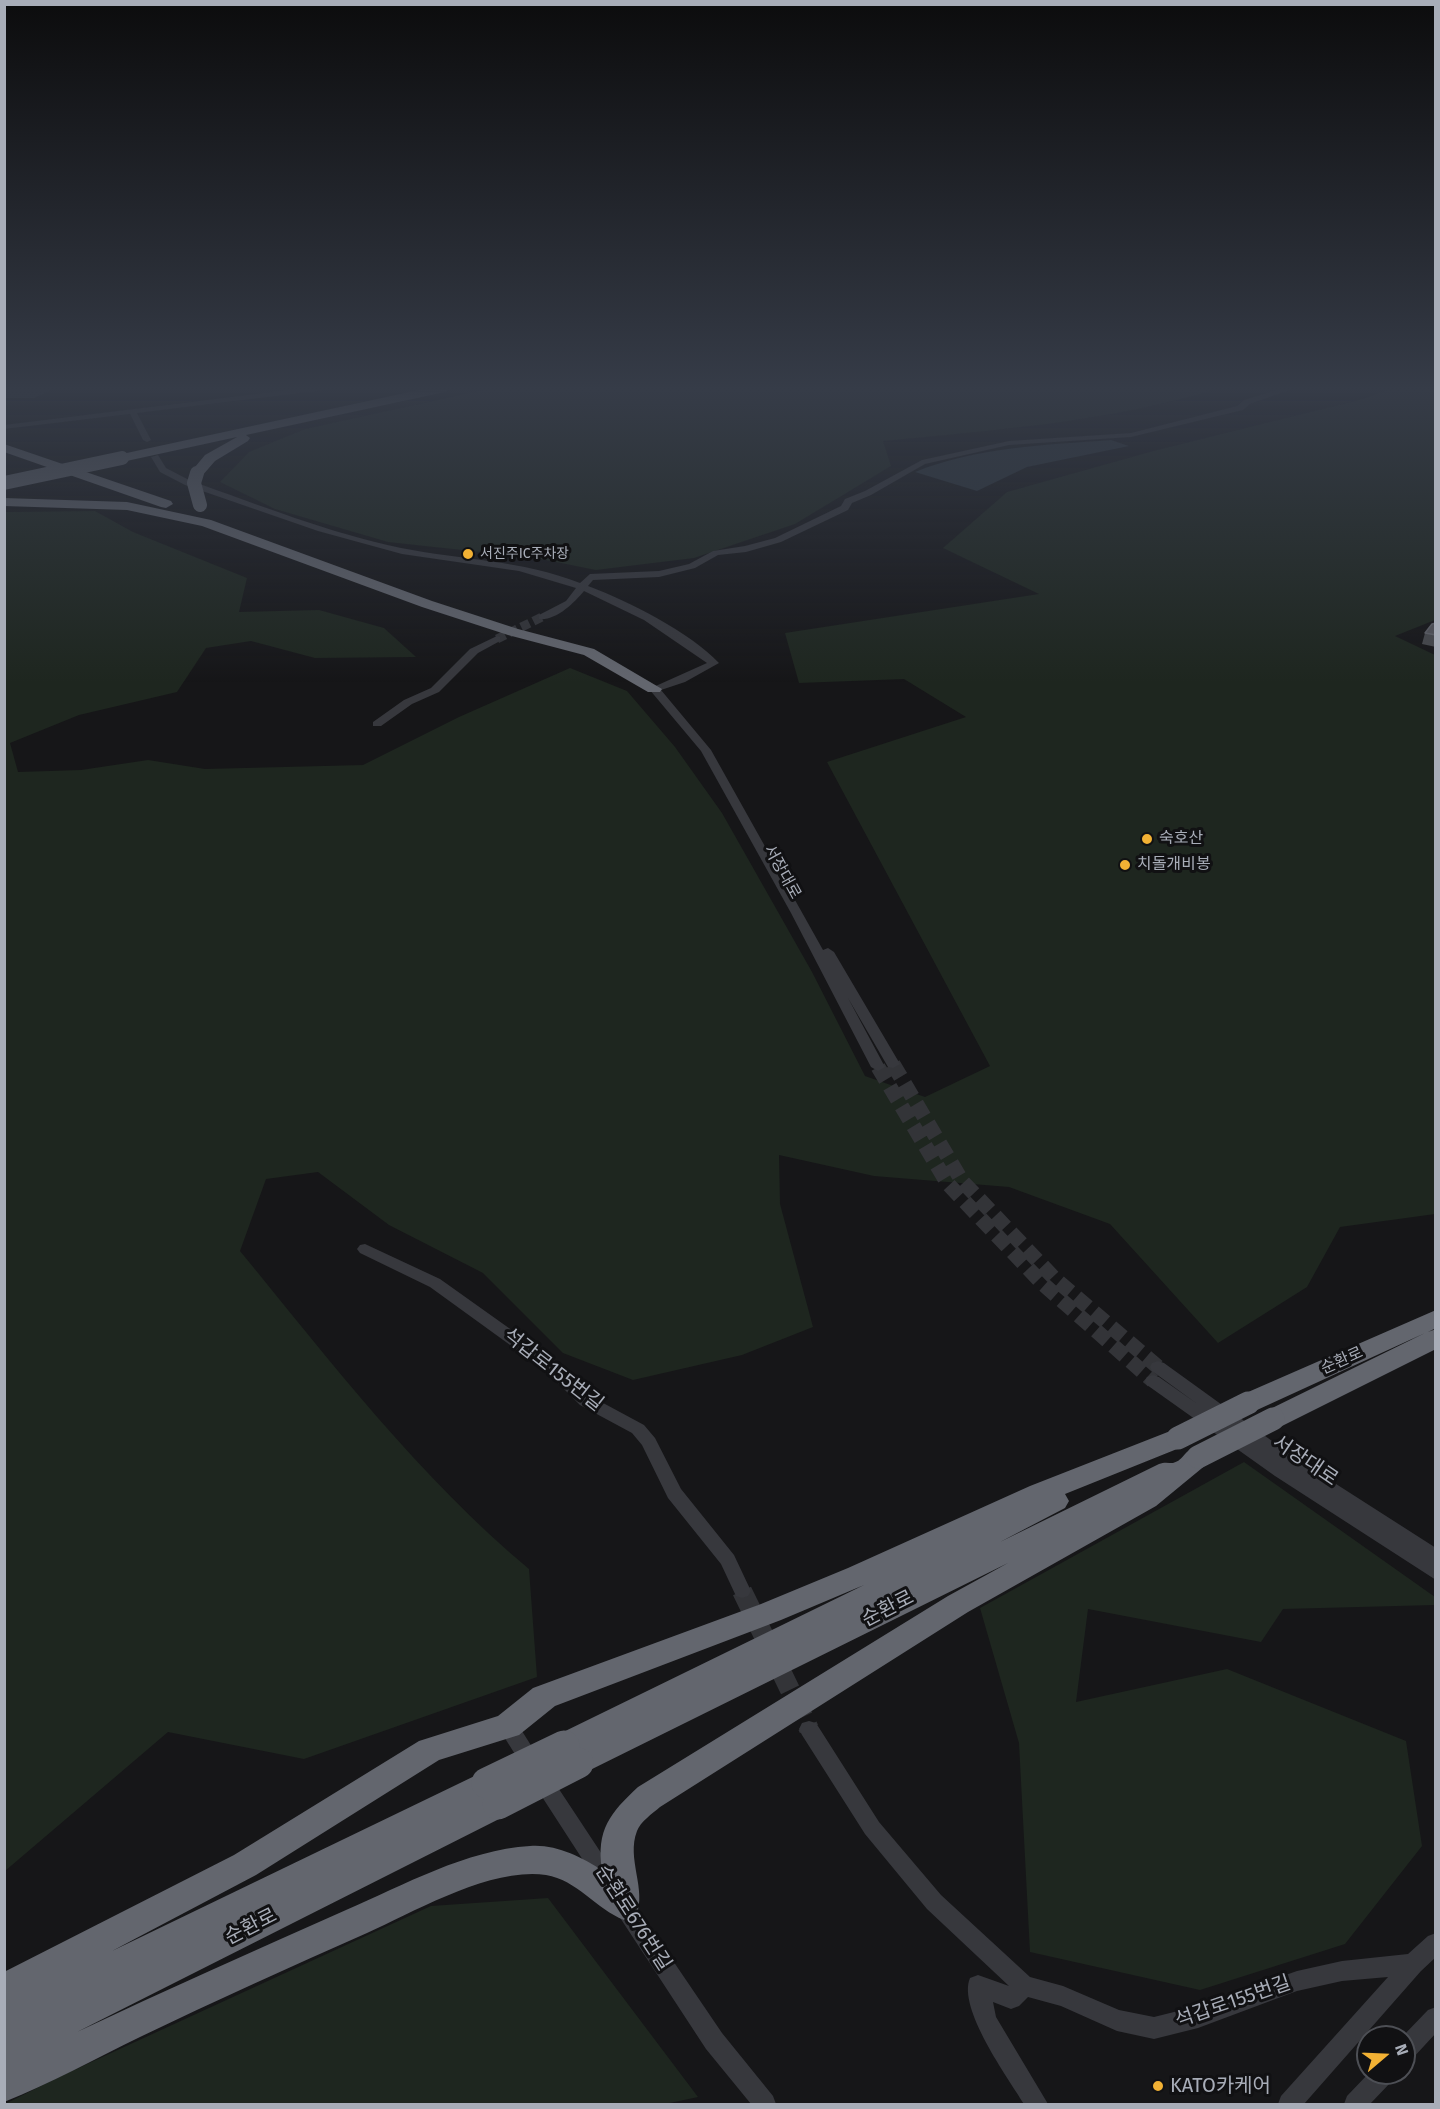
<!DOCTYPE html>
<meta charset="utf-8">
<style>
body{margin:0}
#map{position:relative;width:1440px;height:2109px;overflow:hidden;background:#161618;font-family:"Fira Sans",sans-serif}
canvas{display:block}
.frame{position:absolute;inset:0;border:6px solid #a8adb8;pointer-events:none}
.north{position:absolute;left:1356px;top:2025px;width:60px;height:60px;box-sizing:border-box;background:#111113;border:2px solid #4d4f55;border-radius:50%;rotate:71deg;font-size:16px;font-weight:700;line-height:24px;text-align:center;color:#a8adb8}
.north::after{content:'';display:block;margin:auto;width:21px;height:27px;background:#f2b134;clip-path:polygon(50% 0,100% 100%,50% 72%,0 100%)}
</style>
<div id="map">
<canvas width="1440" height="2109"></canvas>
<div class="frame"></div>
<div class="north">N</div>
</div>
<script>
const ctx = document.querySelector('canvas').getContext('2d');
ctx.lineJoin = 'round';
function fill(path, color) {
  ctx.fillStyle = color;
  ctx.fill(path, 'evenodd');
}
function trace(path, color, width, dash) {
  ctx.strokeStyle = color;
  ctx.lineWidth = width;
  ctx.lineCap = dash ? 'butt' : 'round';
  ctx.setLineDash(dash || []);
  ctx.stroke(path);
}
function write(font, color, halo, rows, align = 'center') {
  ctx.font = font + ' "Fira Sans","Noto Sans KR",sans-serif';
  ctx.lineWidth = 6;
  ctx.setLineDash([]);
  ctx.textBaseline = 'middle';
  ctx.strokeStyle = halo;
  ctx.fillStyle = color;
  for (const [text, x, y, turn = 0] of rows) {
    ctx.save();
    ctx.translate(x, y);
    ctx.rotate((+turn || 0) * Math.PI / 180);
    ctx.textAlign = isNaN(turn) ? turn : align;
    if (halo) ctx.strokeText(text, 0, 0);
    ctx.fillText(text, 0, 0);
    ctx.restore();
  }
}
fill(new Path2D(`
 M493,388H1220C1111,422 996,430 883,441L891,466L795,524L694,558L596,570L536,558L388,542L275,509L220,482L249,452L305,429Z
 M1394,388H1435V620L1395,636L1435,655V1214L1340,1227L1307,1287L1218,1343L1110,1224L1009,1187L874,1176L779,1155L780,1204L813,1327L742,1355L633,1380L563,1353L483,1273L389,1225L318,1172L266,1179L240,1251C331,1362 419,1477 529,1569L537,1677L304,1759L168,1732L5,1871V512L95,511L133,532L247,578L239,612L319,610L384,628L416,657L315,658L251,641L206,648L177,692L79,715L10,743L18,772L81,770L148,760L205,769L363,765L459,717L570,668L627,691L675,747L722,813L812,972L865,1076L925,1097L990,1066L827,762L966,717L904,679L799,683L785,633L1039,594L943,548L1007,492L1157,450L1363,399Z
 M1244,1462L1435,1597V1605L1283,1609L1261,1642L1088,1609L1076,1702L1227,1669L1406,1741L1422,1846L1345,1944L1200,1990L1030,1952L1019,1743L980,1608Z
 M548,1898L698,2097L665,2104H5L61,2076L431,1906Z`), '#1e261f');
fill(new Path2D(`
 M1111,440L1129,446L1027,467L977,491L915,472C976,447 1046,445 1111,440Z`), '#2c353c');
fill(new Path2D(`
 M38,388H56L34,398H4V390Z`), '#2c353c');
trace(new Path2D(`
 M497,639L542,617`), '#333438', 9, [9, 4.5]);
trace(new Path2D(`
 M893,1064L962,1181L1054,1278L1158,1367
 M878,1067L948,1184L1042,1283L1153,1381`), '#333438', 15, [15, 8]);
trace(new Path2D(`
 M742,1591L809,1729`), '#333438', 20, [20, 10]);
fill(new Path2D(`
 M305,388H328L324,390L137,413L151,440L147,442L143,440L130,414L4,429V425Z
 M1283,388H1295L1250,404L1243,410L1131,437L1009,445L925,464L871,495L852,503L848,510L781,542L746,552L718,555L695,568L659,577L593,580L588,586C628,601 690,632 719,663L685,682L661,690L711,750L823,950L828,948L834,952L900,1064L893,1068L888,1067L848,998L885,1067L878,1071L871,1067L791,913L701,751L649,689L707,663L644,620L584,591C574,603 556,621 539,619V615L566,601L576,588L519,571L402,554L318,531L185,485L160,472L151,457L158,455L166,468L191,481C260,505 329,533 401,548C461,560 522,560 580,583L590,574L659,571L689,564L713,551L745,546L775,538L841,506L845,499L865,491L922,460L1009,441L1131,433L1237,406L1244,400Z
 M497,636L500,637V641L478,653L439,692L412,704L381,726H373V722L404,700L431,688L470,649Z
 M365,1244L440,1279L558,1363L592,1397L644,1425L655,1438L681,1489L734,1555L751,1591L748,1596L742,1598L736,1596L721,1564L668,1498L642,1445L632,1433L580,1405L546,1371L430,1287L360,1253L357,1249L360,1245Z
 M1158,1361L1164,1363L1297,1459L1436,1548V1580L1275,1476L1147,1385L1145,1381L1147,1377L1153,1375L1159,1377L1196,1403L1152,1371L1150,1367L1152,1363Z
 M508,1718L515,1720L539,1758L542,1764L539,1770L532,1772L525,1770L501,1732L498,1726L501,1720Z
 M809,1721L816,1723L879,1822L941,1895L1030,1977L1063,1986L1119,2010L1154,2017L1198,2006L1297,1971L1342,1961L1408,1954L1428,1936L1436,1933V1957L1421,1971L1304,2104H1278L1281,2096L1388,1977L1342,1981L1297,1991L1198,2028L1154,2039L1117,2031L1061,2006L1028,1997L1019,2006L1011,2009L993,2002L996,2017L1048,2104H1024C1008,2078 957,2008 970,1978L978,1975L1009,1986L927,1909L865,1834L802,1735L799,1729L802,1723Z
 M542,1771L549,1774L617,1877L620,1884L617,1891L610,1893L603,1891L535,1786L532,1780L535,1774Z
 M622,1893L629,1896L722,2033L773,2096L776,2104H751L706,2049L615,1910L612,1903L615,1896Z
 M1436,2007V2033L1412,2059L1404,2062V2037H1402L1428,2010Z
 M1369,2073H1395L1392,2081L1370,2104H1344L1347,2096Z`), '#37383d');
fill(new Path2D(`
 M428,388H451L445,392L246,435L250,438L248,441L215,461L202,476L197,477L190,473L205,455L237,437L122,462L116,458L122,454Z
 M4,444L171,501L173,504L166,508L161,507L4,452Z
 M4,498L127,502L211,520L432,601L518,629L594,649L662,689L660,692H648L584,655L508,635L422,607L202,526L127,510L4,506Z
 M1436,1310V1328L1428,1332L1436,1329V1349L1282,1426L1273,1428L1264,1426L1260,1419L1264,1412L1425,1333L1257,1410L1248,1412L1239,1410L1235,1403L1239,1396Z
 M1178,1428L1187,1431L1191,1438L1187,1445L1065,1494L1069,1501L1065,1508L1000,1542L1159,1464C1164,1462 1168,1463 1173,1463C1187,1460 1183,1443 1207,1450L1211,1457L1207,1464L1156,1506L968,1612L660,1807C653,1813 640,1822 637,1831C626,1859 647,1889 636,1916L624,1920C596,1909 577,1880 546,1875C491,1867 416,1911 367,1933C290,1967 215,2001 140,2037C95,2059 51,2083 4,2102V1972L234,1855L419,1741L498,1716L533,1688L761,1604L848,1568L1030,1486ZM1008,1563L948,1596L638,1787C610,1813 596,1830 602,1870C581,1857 556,1844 530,1846C466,1850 404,1885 346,1910C256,1950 166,1990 77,2032L509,1814L514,1804L509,1794L499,1791L502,1783L498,1774L487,1770L112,1951L256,1875L439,1760L519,1735L555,1706L781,1620L864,1585L553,1737L549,1746L553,1755L565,1759L563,1763L567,1772L578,1776Z`), '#63666e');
trace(new Path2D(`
 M197,473L194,483L200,505
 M4,483L122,458`), '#63666e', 14);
trace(new Path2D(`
 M1178,1438L1248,1403
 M1198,1457L1273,1419`), '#63666e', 23);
trace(new Path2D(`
 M487,1783L564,1746
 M498,1804L578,1763`), '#63666e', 31);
fill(new Path2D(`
 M1436,623V647L1422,644L1425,633Z`), '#47494d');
const building = new Path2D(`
 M1436,623V635L1425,633L1432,624Z`);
fill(building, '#525359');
trace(building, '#5f6168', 1.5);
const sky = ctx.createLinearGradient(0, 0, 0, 683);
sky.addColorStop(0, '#0c0c0d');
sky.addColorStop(0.57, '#363c48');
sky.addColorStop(1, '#363c4800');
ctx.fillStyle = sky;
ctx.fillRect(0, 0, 1440, 683);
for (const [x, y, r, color] of [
 [468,554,6,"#f2b134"],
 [1147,839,6,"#f2b134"],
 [1125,865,6,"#f2b134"],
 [1158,2086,6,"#f2b134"]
]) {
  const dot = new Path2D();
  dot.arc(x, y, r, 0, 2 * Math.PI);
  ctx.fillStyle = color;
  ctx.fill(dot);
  trace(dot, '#111113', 2);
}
write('14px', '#a8adb8', '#111113', [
 ["서진주IC주차장",480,554]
], 'left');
write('16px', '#a8adb8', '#111113', [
 ["숙호산",1159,839],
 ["치돌개비봉",1137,865]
], 'left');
write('16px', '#a8adb8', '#111113', [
 ["서장대로",782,872,61],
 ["순환로",1342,1361,-24]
]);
write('20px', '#a8adb8', '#111113', [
 ["석갑로155번길",553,1370,38],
 ["서장대로",1305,1461,34],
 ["순환로",888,1609,-27],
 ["순환로676번길",633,1918,57],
 ["순환로",251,1927,-27],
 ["석갑로155번길",1233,2002,-19]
]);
write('20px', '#a8adb8', '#111113', [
 ["KATO카케어",1170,2086]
], 'left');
</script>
